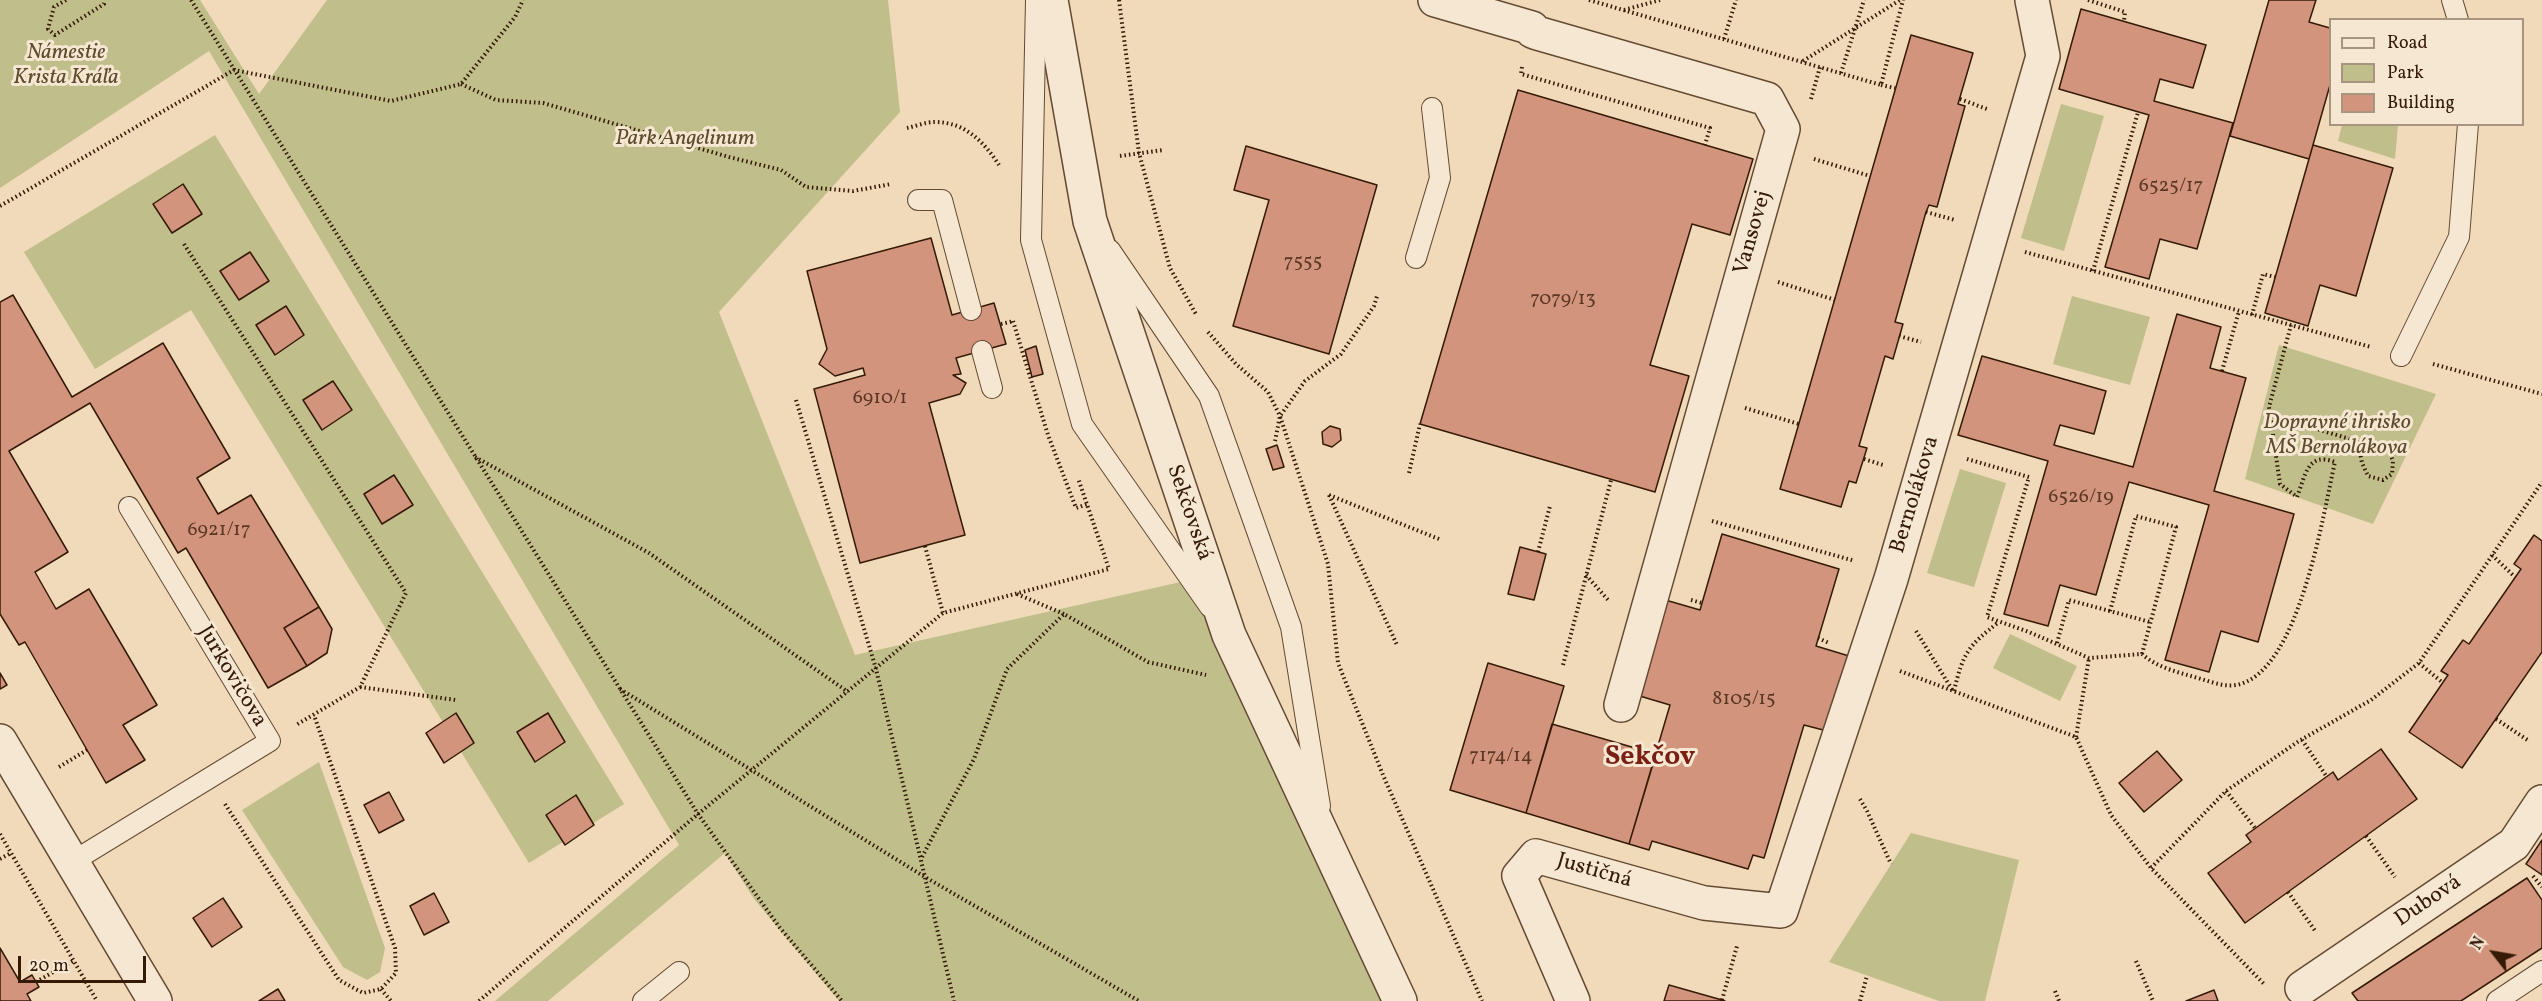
<!DOCTYPE html>
<meta charset="utf-8">
<style>
body{margin:0}
#map{position:relative;width:2542px;height:1001px;overflow:hidden;background:#f0dab9;font-family:Vollkorn,serif}
canvas{display:block}
.legend{position:absolute;left:2329px;top:18px;width:195px;height:108px;box-sizing:border-box;background:#f5e7d2;border:2px solid #a89580;margin:0;padding:8px 10px;list-style:none;font-size:18px;color:#351a06}
.legend li{display:flex;align-items:center;gap:12px;height:30px}
.legend b{width:30px;border:2px solid #a89580}
.north{position:absolute;left:2464px;top:923px;width:60px;height:60px;-webkit-text-stroke:4px #f5e7d2;paint-order:stroke;rotate:301deg;font-size:16px;font-weight:700;line-height:24px;text-align:center;color:#351a06}
.north::after{content:'';display:block;margin:auto;width:21px;height:27px;background:#351a06;clip-path:polygon(50% 0,100% 100%,50% 72%,0 100%)}
.scale{position:absolute;left:18px;top:956px;width:128px;height:27px;box-sizing:border-box;border:3px solid #351a06;border-top:0;padding-left:8px;font-size:18px;line-height:21px;white-space:nowrap;color:#351a06;-webkit-text-stroke:4px #f5e7d2;paint-order:stroke}
</style>
<div id="map">
<canvas width="2542" height="1001"></canvas>
<ul class="legend">
<li><b style="height:8px;background:#f5e7d2"></b>Road</li>
<li><b style="height:16px;background:#c0be8b"></b>Park</li>
<li><b style="height:16px;background:#d2947d"></b>Building</li>
</ul>
<div class="north">N</div>
<div class="scale">20 m</div>
</div>
<script>
const ctx = document.querySelector('canvas').getContext('2d');
ctx.lineJoin = 'round';
function fill(path, color) {
  ctx.fillStyle = color;
  ctx.fill(path, 'evenodd');
}
function trace(path, color, width, dash) {
  ctx.strokeStyle = color;
  ctx.lineWidth = width;
  ctx.lineCap = dash ? 'butt' : 'round';
  ctx.setLineDash(dash || []);
  ctx.stroke(path);
}
function write(font, color, halo, rows, align = 'center') {
  ctx.font = font + ' Vollkorn,serif';
  ctx.lineWidth = 6;
  ctx.setLineDash([]);
  ctx.textBaseline = 'middle';
  ctx.strokeStyle = halo;
  ctx.fillStyle = color;
  for (const [text, x, y, turn = 0] of rows) {
    ctx.save();
    ctx.translate(x, y);
    ctx.rotate((+turn || 0) * Math.PI / 180);
    ctx.textAlign = isNaN(turn) ? turn : align;
    if (halo) ctx.strokeText(text, 0, 0);
    ctx.fillText(text, 0, 0);
    ctx.restore();
  }
}
fill(new Path2D(`
 M0,0H200L259,94L327,0H888L900,112L719,312L855,655L1203,577L1405,1001H839L754,899L725,853L548,1001H495L679,845L209,51L0,188Z
 M2061,104L2104,116L2064,251L2021,238Z
 M2342,125H2398L2395,159L2338,141Z
 M215,135L624,804L529,863L191,310L95,369L24,252Z
 M2072,296L2150,317L2130,385L2053,364Z
 M2279,345L2436,394L2373,524L2245,479Z
 M1960,469L2006,483L1974,587L1927,573Z
 M2010,634L2077,666L2060,701L1993,668Z
 M319,762L385,948L380,972L367,980L343,967L242,810Z
 M1911,833L2019,860L1985,1001H1939L1829,962Z`), '#c0be8b');
const building = new Path2D(`
 M2269,0H2316L2309,22L2330,28V85L2309,159L2230,136Z
 M2081,9L2206,45L2193,88L2160,79L2154,101L2233,123L2197,249L2160,239L2149,279L2105,267L2149,115L2059,89Z
 M1911,35L1973,53L1958,104L1965,106L1937,207L1929,205L1926,212L1895,322L1903,324L1893,359L1885,356L1859,446L1867,448L1856,483L1849,481L1841,507L1780,489Z
 M1518,90L1753,159L1730,235L1692,224L1650,365L1689,376L1655,492L1420,424Z
 M2313,145L2393,168L2356,296L2320,285L2308,326L2265,313Z
 M1246,146L1377,185L1329,354L1233,326L1269,200L1234,190Z
 M183,184L202,214L172,233L153,204Z
 M931,238L952,315L994,303L1006,344L956,358L961,374L953,375L966,383L960,394L929,403L965,535L860,563L814,389L865,375L863,368L835,376L819,364L827,349L807,271Z
 M250,252L269,281L239,300L220,271Z
 M13,295L72,397L163,343L230,458L197,478L218,514L251,495L319,607L284,628L307,666L268,688L186,548L178,553L90,403L9,451L68,552L35,572L56,609L89,589L157,705L123,725L145,760L106,783L25,642L19,645L0,614V302Z
 M286,306L304,335L275,355L256,325Z
 M2177,314L2221,327L2210,368L2246,378L2214,491L2294,514L2258,642L2221,631L2209,672L2165,660L2209,505L2129,482L2096,595L2060,585L2048,626L2004,614L2048,461L1958,435L1982,356L2106,391L2094,434L2060,425L2054,445L2133,467Z
 M1036,346L1043,374L1032,377L1025,350Z
 M333,381L352,410L322,430L303,400Z
 M1330,426L1340,429L1341,440L1332,447L1323,444L1322,432Z
 M1277,445L1284,467L1273,470L1266,449Z
 M394,475L413,505L382,524L364,494Z
 M1722,534L1839,569L1816,646L1849,656L1827,731L1804,725L1764,858L1753,855L1748,869L1652,841L1649,850L1629,844L1670,705L1633,694L1662,599L1700,610Z
 M2534,535L2542,541V652L2462,768L2409,732L2448,675L2441,671L2463,640L2469,644L2521,569L2514,564Z
 M1520,547L1546,554L1534,600L1508,594Z
 M319,607L332,629L327,653L307,666L284,628Z
 M1488,663L1564,686L1526,813L1450,790Z
 M0,673L7,685L0,689Z
 M456,713L474,743L444,763L426,733Z
 M548,713L565,742L535,762L517,732Z
 M1552,724L1656,754L1629,844L1526,813Z
 M2381,749L2417,799L2245,923L2208,873L2251,842L2246,835L2333,772L2338,780Z
 M2157,751L2182,780L2144,812L2119,783Z
 M389,792L404,820L379,833L364,805Z
 M576,795L594,825L565,845L546,815Z
 M2542,840V875L2526,864Z
 M2527,878L2542,900V948L2461,1001H2358L2352,993Z
 M434,893L449,922L424,935L410,906Z
 M223,898L242,927L212,947L193,918Z
 M0,948L20,982L32,975L36,982L39,987L27,994L31,1001H0Z
 M1669,985L1722,1000L1725,1001H1664Z
 M278,989L285,1001H259Z
 M2214,990L2218,1001H2186Z`);
fill(building, '#d2947d');
trace(building, '#351a06', 1.5);
const service = new Path2D(`
 M1036,0L1031,240L1082,424L1210,607
 M2452,0L2458,20
 M918,200H942L971,310
 M1110,250L1209,396L1291,627L1320,806
 M1416,258L1440,178L1432,108
 M982,351L992,388
 M2401,356L2459,237L2468,124
 M72,862L270,741L129,507
 M643,1001L679,972
 M2497,1001L2542,971`);
const minor = new Path2D(`
 M1435,0L1532,28V31L1537,33L1767,99L1783,129L1621,705
 M0,741L155,1001
 M2302,988L2514,844L2542,802
 M1573,1001L1519,876L1536,856L1704,903L1781,911L1891,579L2043,56L2032,0`);
const tertiary = new Path2D(`
 M1051,0L1090,221L1229,635L1400,1001`);
trace(service, '#644a33', 22);
trace(minor, '#644a33', 36);
trace(tertiary, '#644a33', 36);
trace(new Path2D(`
 M66,0L54,7L48,29L55,35L104,4L105,0
 M191,0L698,814L780,928L842,1001
 M1119,0L1139,153L1170,268L1197,316
 M1589,0L1881,85L1903,0
 M2088,0L2125,12L2124,21
 M1624,10L1660,0
 M1724,39L1736,0
 M1803,61L1900,0
 M1522,67L1521,74L1710,128L1705,145
 M1841,73L1864,0
 M461,84L496,100L543,103L729,157L781,170L806,187L853,191L891,184
 M1881,85L1895,88
 M1811,99L1820,67
 M1960,99L1987,109
 M907,128C916,126 926,122 935,122C965,122 984,142 999,165
 M1120,156L1163,150
 M1814,159L1870,176
 M0,206L234,70L391,101L461,84L515,17L523,0
 M1926,212L1955,220
 M184,244L406,593L360,687L296,725
 M2025,252L2371,347
 M2093,271L2138,112
 M1778,282L1835,300
 M2252,315L2263,274L2275,277
 M1013,321L1048,435L1076,508L1087,504
 M1001,324L1014,321
 M1208,332L1236,364L1268,392L1280,416L1328,564L1338,663L1383,775L1482,1001
 M1899,336L1921,342
 M2433,364L2542,394
 M2222,371L2239,311
 M796,400L876,669L954,1001
 M1745,408L1799,424
 M2271,415L2389,451L2393,461L2392,474L2383,480L2368,476L2362,463L2358,442
 M1275,441L1280,416L1305,381L1341,354L1374,306L1377,296
 M475,457L649,553L848,692
 M1864,459L1883,465
 M1967,459L2029,477L1987,617L2029,632L2089,658L2142,654C2159,669 2179,672 2201,679C2212,682 2224,687 2236,685C2299,674 2323,514 2335,462C2307,451 2305,477 2297,497L2280,484L2269,407L2291,325
 M1409,473L1420,424
 M1329,495L1397,645
 M1329,495L1439,539
 M1712,521L1855,561
 M925,546L943,613
 M1538,552L1550,506
 M2492,555L2515,577
 M1586,575L1609,601
 M1017,594L1064,614
 M1691,600L1702,603
 M1916,631L1953,691
 M1818,638L1829,643
 M2057,643L2069,600L2110,611
 M2142,654L2176,527L2136,516L2110,611L2150,622
 M2419,663L2443,683
 M1563,665L1611,480
 M1900,671L2076,737L2111,815L2151,868L2265,985
 M360,687L456,700
 M620,689L925,877L1139,1001
 M1954,691C1963,653 1968,646 1999,622
 M2496,719L2529,741
 M2076,737L2089,658
 M2302,740L2327,777
 M59,767L87,750
 M2226,791L2255,828
 M1860,799L1867,811L1891,864
 M225,804L339,980L363,993L381,989L396,973L395,948L314,715
 M0,834L97,1001
 M2366,836L2395,877
 M922,857L974,759L1007,669L1064,614L1148,662L1206,675
 M0,859L11,853
 M2151,868L2226,791L2299,741L2371,700L2419,663L2542,482
 M2533,876L2542,887
 M2288,892L2316,932
 M2136,961L2153,1001
 M36,982L73,961
 M381,989L391,1001
 M2055,991L2059,1001
 M1722,1000L1737,946
 M479,1001L698,814L943,613L1109,569L1078,478
 M1860,1001L1867,976`), '#351a06', 4, [1.5, 3]);
trace(service, '#f5e7d2', 20);
trace(minor, '#f5e7d2', 33);
trace(tertiary, '#f5e7d2', 33);
write('20px', '#5c3824', null, [
 ["6525/17",2171,187],
 ["7555",1303,263],
 ["7079/13",1563,300],
 ["6910/1",880,399],
 ["6526/19",2081,498],
 ["6921/17",219,531],
 ["8105/15",1744,700],
 ["7174/14",1501,757]
]);
write('italic 22px', '#5f4b2e', '#f5e7d2', [
 ["Námestie",66,54],
 ["Krista Kráľa",66,79],
 ["Park Angelinum",685,140],
 ["Dopravné ihrisko",2337,424],
 ["MŠ Bernolákova",2337,449]
]);
write('22px', '#351a06', '#f5e7d2', [
 ["Vansovej",1754,233,-74],
 ["Bernolákova",1916,495,-73],
 ["Sekčovská",1188,513,71],
 ["Jurkovičova",231,677,59],
 ["Justičná",1594,872,16],
 ["Dubová",2429,902,-34]
]);
write('bold 28px', '#7a1f14', '#f5e7d2', [
 ["Sekčov",1650,759]
]);
</script>
